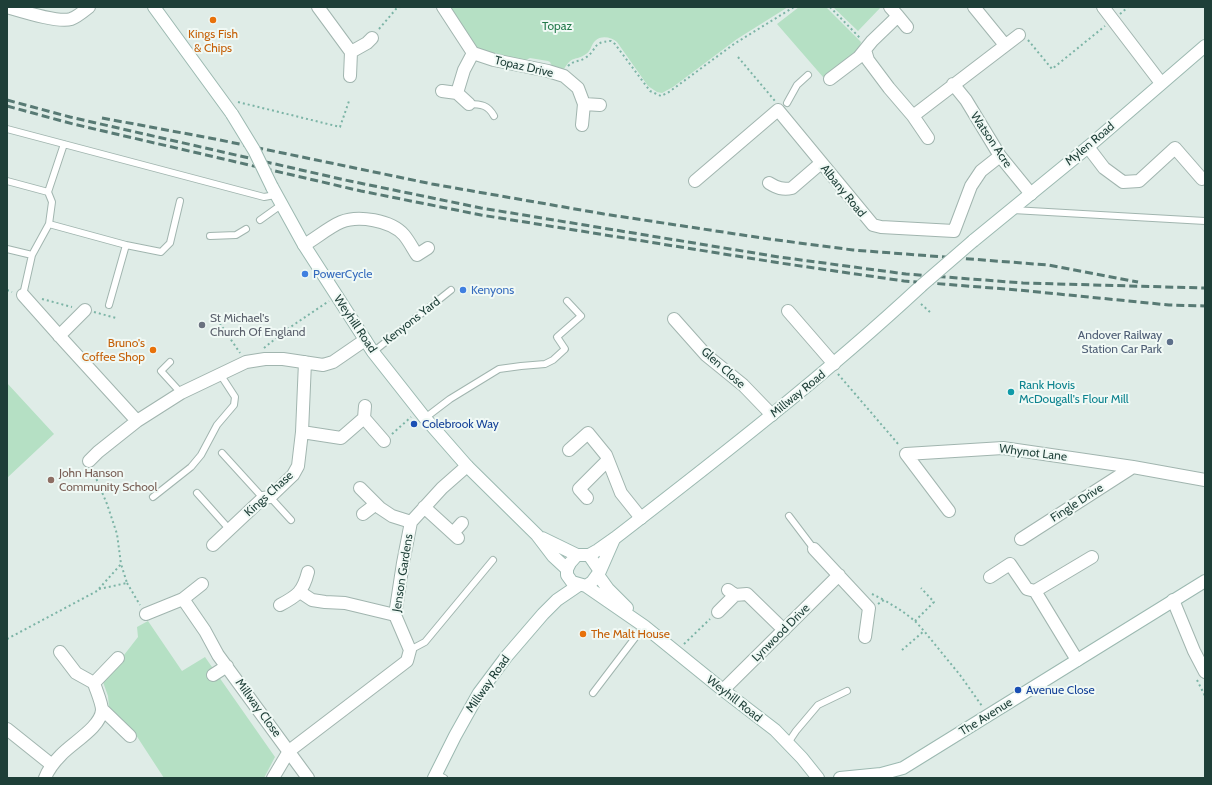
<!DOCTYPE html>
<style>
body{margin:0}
#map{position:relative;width:1212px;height:785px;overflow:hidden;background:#dfece7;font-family:Cabin,sans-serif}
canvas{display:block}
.frame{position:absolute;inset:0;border:8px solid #1e3f38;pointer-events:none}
</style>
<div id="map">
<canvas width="1212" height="785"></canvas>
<div class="frame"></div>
</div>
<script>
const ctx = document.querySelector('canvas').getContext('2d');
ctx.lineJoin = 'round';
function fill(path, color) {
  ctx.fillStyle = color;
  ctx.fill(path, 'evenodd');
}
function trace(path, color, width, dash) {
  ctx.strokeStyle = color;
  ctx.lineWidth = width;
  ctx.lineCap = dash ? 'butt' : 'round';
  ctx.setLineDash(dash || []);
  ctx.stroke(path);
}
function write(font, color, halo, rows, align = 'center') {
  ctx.font = font + ' Cabin,sans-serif';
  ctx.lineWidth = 4;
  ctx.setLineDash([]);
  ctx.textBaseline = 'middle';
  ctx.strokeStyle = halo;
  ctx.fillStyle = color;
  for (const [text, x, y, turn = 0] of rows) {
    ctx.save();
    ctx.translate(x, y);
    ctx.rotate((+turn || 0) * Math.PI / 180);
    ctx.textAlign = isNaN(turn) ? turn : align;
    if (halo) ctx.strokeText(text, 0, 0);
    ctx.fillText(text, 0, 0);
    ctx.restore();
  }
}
fill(new Path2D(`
 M447,7H788L737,39L673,87L662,93L657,92L648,86L617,42C611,37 601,35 595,41C591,45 591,51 586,54C575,62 573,54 564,69L552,66L550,62L548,61L530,58L520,63L477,48Z
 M799,7H826L861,42L858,52L823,77L777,24Z
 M833,7H881L858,31Z
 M7,383L54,434L7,478Z
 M148,621L182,671L205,657L275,757L264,778H164L134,732L109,707L108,696L103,682L138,637L137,627Z`), '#b5e0c4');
const lane = new Path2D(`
 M787,103L797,85L808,75
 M469,104C481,104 488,105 494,116
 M7,129L264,197L275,195
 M7,181L48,192
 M1013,210L1205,221
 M260,220L281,205
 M49,224L126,245L161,252L170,243L180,201
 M210,236L236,235L246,229
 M7,249L32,255L23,295
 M32,255L49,224L52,202L48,192L64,144
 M109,305L126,245
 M373,352L451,290
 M170,362L161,371L181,393
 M425,418L450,399L499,369L521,366L545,364L553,360L565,349L557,337L581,316L567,301
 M222,453L263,498
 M197,493L230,530
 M153,497L191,467L201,455L217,425L234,405L235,397L220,374
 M270,497L291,520
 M789,516L814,549
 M410,650L425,642L493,560
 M593,693L644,626
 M788,743L796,731L818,705L847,691
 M436,774L444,778`);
const street = new Path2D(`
 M7,7C21,11 58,23 71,19C77,17 84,11 89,7
 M318,7L351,52L367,43L372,38
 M443,7L473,53L494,60L548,71L564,76L578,88L584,104L582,125
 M974,7L1005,45
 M1103,7L1161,83
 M898,16L907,27
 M865,50L868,60L889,88L913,116L1019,35
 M350,76L351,52
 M830,79L859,57L872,41L898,16L890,7
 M953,84L966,100L1000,156L1031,194
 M442,91L457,93L464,70L473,53
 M457,93L469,104
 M584,104L600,105
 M913,116L928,138
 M1088,147L1104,168L1123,182L1139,181L1175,148L1202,179
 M695,181L778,110L873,225L881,227L954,231L971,186L981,171L1000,156
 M769,183C777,188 783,190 792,188L821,163
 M304,245C315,239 329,227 341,222C358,215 391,220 404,235C409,241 413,249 417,255L428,248
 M23,295L64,341L137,421L181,393L246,362L265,359H283L323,365L333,362L365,340
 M788,311L834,364
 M674,319L706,355L743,385L772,415
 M59,336L85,310
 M364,418L365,406
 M302,432L341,438L364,418L384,441
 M569,450L588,433L606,455L621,493L641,518
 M89,461L98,452L137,421
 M360,488L380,508L392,516L411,522
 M587,498L579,489L608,460
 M424,507L458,538
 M949,511L906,454L1003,448L1133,467L1205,480
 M363,514L376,504
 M453,533L462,523
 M1021,539L1133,467
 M213,545L263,498L270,497L293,475L298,466L302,432L305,362
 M814,549L869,608L865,637
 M990,577L1010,564L1027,589L1035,591L1077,660
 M202,584L183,599L205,631L218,655L308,778
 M1035,591L1092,557
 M300,592L312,600L325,602L345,603L395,615
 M735,595L747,594L784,630
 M1173,600L1194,651L1205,672
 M280,605C297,596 303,592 308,572
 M718,612L735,595L728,590
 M146,614L183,599
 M60,652L76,673L94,683
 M213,675L227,666
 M723,690L839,575
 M102,709L130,736
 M7,729L52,765
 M45,778C48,770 54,762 61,755C72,743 101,727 102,710C102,703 96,690 94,683L118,658
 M273,778L289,751L407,661L410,650L395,615L403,563L411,522L442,488L467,466`);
const secondary = new Path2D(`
 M154,7L232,114
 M272,187L304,245L373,352L425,418L467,466L537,535L553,556L567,569
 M973,241L1088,147L1205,46
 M542,538L577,555H589L600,571L592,582L586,586
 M577,555L570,563L567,569V575L572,582L586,586L644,626L723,690L775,730L802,758L818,778
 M589,555L598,550L615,538C720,457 824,376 921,286
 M600,571L614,539
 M598,575L608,589L627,608
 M434,778L455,736L479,693L506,657L543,614L557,600L579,585
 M840,778L881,774L903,768L1205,581`);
trace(lane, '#a1b5af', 8);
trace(street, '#a1b5af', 14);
trace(secondary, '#9cb9b1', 14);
trace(new Path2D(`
 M830,7L860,38
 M1120,14L1128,7
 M379,29L396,9L400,7
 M1028,40L1052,69L1105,26
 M738,57L775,101
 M568,66C574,60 579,62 585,58C598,50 591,42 611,41L615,44L650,91L661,96L669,92L734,44L794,7
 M238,102L340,127L349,101
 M7,290L12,292
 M42,299L72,307
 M921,304L930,312
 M94,312L116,318
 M217,319L240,353
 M264,348L286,330L329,301
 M838,374L899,445
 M392,434L411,417
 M127,583L140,605
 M99,589L127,583L121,564
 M872,594L884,600
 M878,604L884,600L902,611L915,621L924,631L960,675L982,706
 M915,621L934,602L921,588
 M7,639L97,591L121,564L117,534L107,504L93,471
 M684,644L710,619
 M902,650L924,631
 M1197,680L1205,696`), '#7cb4a6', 2, [2, 3]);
trace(lane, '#fff', 6);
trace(street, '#fff', 12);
trace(secondary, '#fff', 12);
trace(new Path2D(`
 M7,100L70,117L345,180L481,208L779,257L906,274L1023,283L1205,288
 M7,106L73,124L361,191L481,215L780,263L904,281L1018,290L1169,305L1205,306
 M102,118L215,139L432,184L604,214L769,239L853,250L1048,265L1138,282`), '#587a74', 3, [8, 4]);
const secondaryBridge = new Path2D(`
 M232,114L254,150L272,187
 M921,286L973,241`);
trace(secondaryBridge, '#9cb9b1', 14, []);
trace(secondaryBridge, '#fff', 12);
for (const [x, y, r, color] of [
 [213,20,4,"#e8710a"],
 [305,274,4,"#3f7fe0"],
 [463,290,4,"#3f7fe0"],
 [202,325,4,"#6b7280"],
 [1170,342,4,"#5c6f8a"],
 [153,350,4,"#e8710a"],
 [1011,392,4,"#0f9aa8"],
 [414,424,4,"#1a4fb4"],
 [51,480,4,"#8d6e63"],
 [583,634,4,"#e8710a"],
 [1018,690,4,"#1a4fb4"]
]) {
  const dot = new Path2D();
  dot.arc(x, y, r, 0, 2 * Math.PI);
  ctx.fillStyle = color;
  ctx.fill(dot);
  trace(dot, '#f0f9f5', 1.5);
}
write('12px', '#247a4b', '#f0f9f5', [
 ["Topaz",557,26]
]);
write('12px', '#c56008', '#f0f9f5', [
 ["Kings Fish",213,34],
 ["& Chips",213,48],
 ["Bruno's",145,343,"right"],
 ["Coffee Shop",145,357,"right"],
 ["The Malt House",591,634,"left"]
]);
write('12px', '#1e3f38', '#f0f9f5', [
 ["Topaz Drive",524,67,13],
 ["Watson Acre",991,140,56],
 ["Mylen Road",1090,144,-40],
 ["Albany Road",843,191,51],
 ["Kenyons Yard",412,321,-38],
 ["Weyhill Road",355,324,56],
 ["Glen Close",723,368,42],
 ["Millway Road",798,394,-39],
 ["Whynot Lane",1033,453,7],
 ["Kings Chase",269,494,-42],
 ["Fingle Drive",1077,503,-33],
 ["Jenson Gardens",403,573,-81],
 ["Lynwood Drive",781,633,-45],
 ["Millway Road",488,684,-55],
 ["Weyhill Road",734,699,38],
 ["Millway Close",258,708,54],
 ["The Avenue",986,717,-32]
]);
write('12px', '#366cbe', '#f0f9f5', [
 ["PowerCycle",313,274],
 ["Kenyons",471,290]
], 'left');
write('12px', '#5b616d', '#f0f9f5', [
 ["St Michael's",210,318],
 ["Church Of England",210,332]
], 'left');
write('12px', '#4e5e75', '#f0f9f5', [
 ["Andover Railway",1162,335],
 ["Station Car Park",1162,349]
], 'right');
write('12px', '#0d838f', '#f0f9f5', [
 ["Rank Hovis",1019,385],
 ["McDougall's Flour Mill",1019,399]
], 'left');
write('12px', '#164399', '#f0f9f5', [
 ["Colebrook Way",422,424],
 ["Avenue Close",1026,690]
], 'left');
write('12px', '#785e54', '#f0f9f5', [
 ["John Hanson",59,473],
 ["Community School",59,487]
], 'left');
</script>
